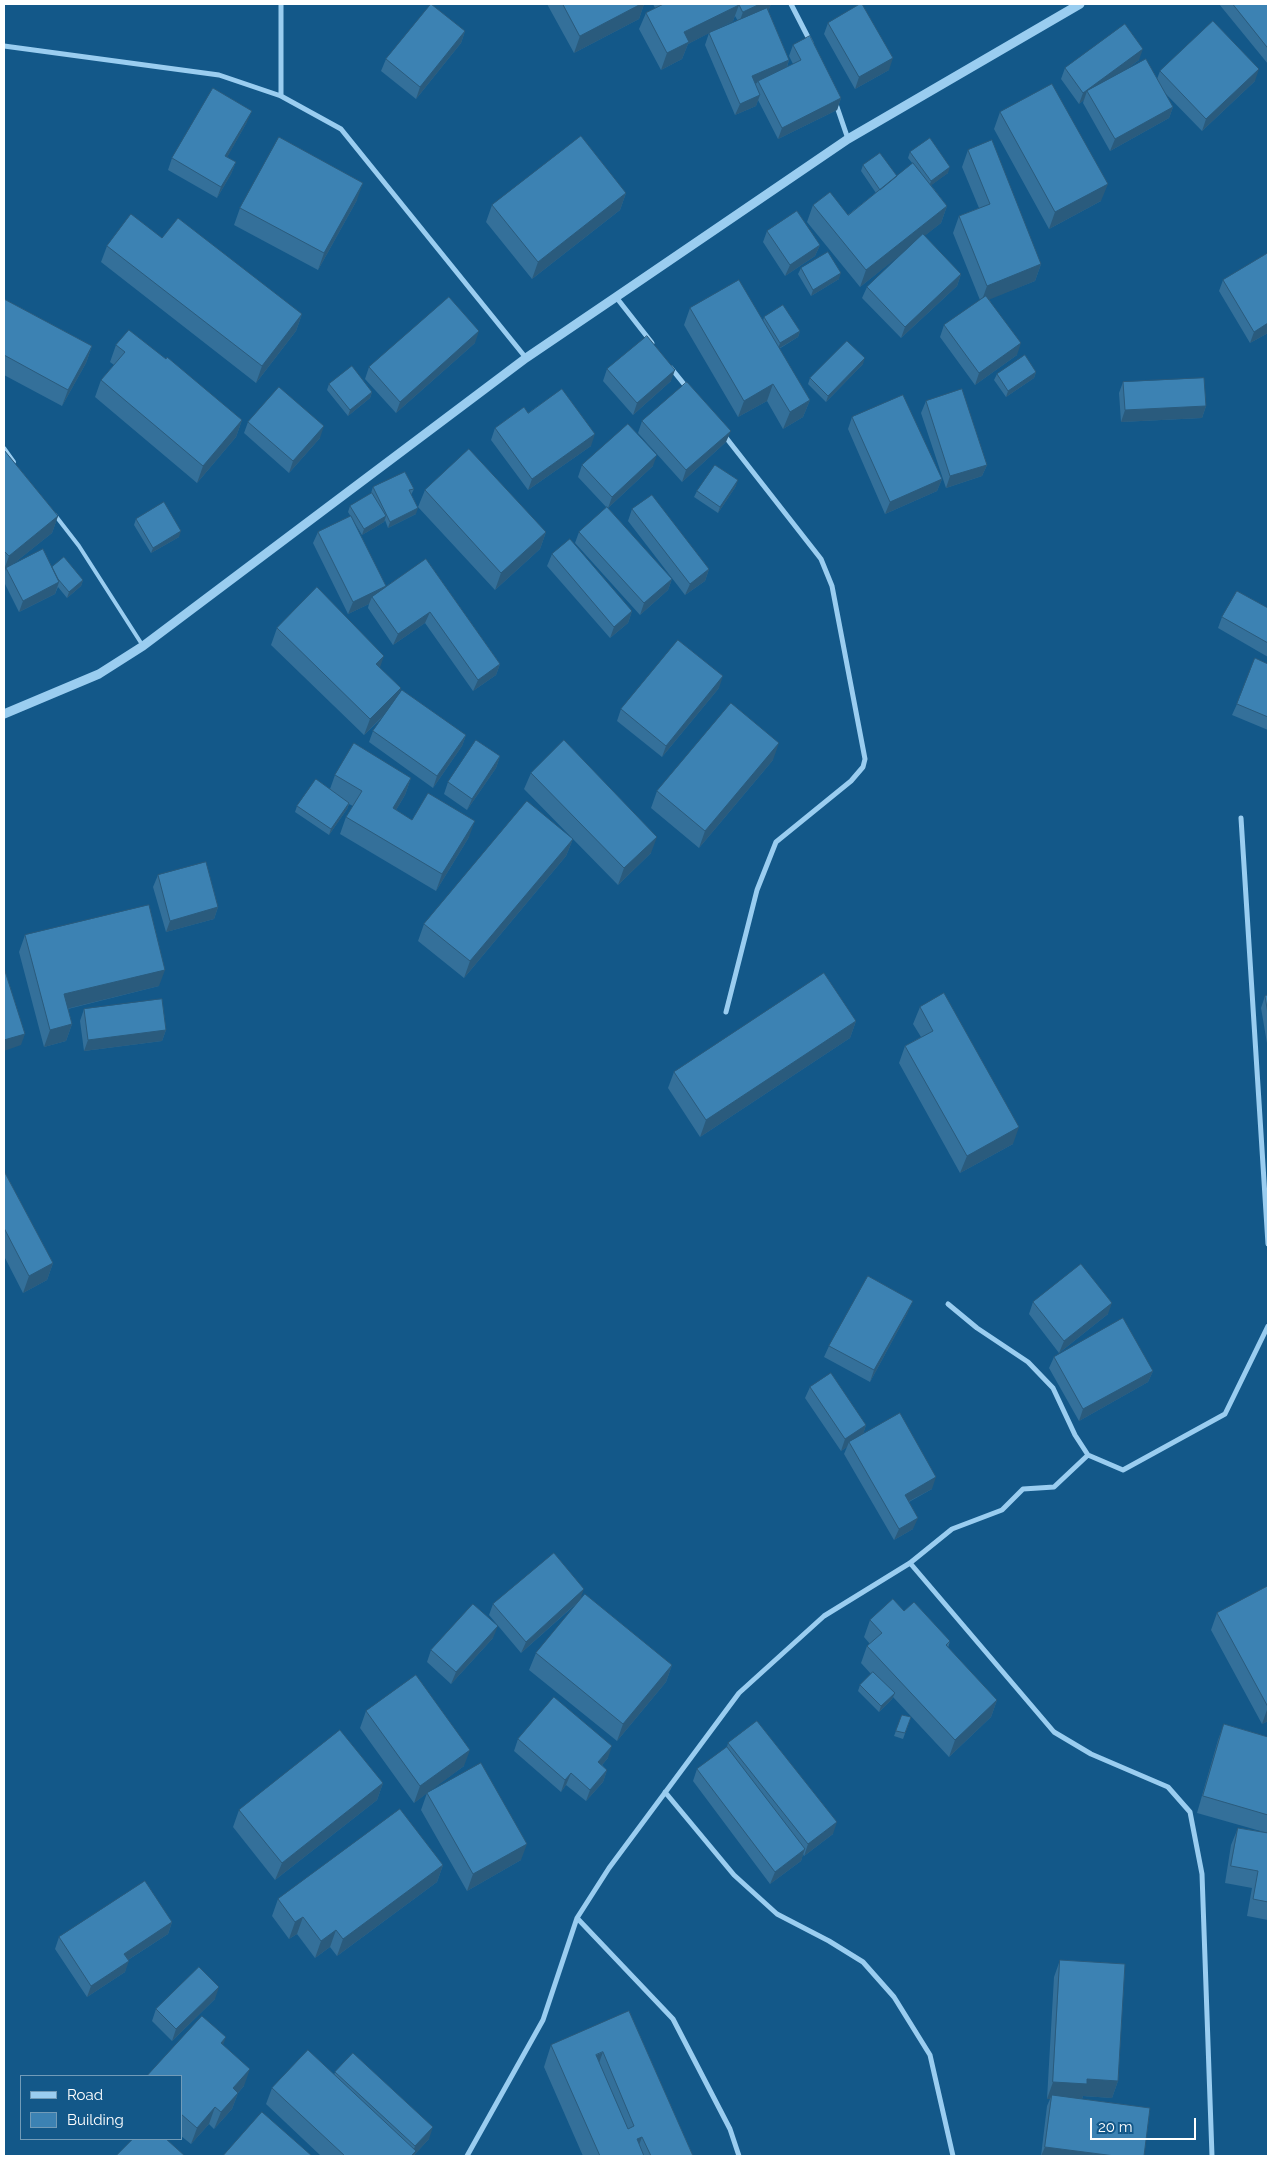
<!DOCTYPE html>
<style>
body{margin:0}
#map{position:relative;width:1272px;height:2160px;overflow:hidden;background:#135889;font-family:Raleway,sans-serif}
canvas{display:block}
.frame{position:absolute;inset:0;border:5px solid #fff;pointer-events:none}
.legend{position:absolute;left:20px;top:2075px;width:162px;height:65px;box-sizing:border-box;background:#135889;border:1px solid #719bb8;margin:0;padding:6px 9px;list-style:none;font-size:15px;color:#fff}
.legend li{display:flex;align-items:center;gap:10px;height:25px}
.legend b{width:25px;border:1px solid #719bb8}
.scale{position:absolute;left:1090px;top:2118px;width:106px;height:22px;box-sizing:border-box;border:2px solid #fff;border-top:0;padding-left:6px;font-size:15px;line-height:18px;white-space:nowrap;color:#fff;-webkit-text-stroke:4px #135889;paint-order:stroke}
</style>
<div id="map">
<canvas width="1272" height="2160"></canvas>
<div class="frame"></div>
<ul class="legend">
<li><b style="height:6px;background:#9acdf0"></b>Road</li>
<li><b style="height:14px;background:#3c82b3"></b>Building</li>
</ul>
<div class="scale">20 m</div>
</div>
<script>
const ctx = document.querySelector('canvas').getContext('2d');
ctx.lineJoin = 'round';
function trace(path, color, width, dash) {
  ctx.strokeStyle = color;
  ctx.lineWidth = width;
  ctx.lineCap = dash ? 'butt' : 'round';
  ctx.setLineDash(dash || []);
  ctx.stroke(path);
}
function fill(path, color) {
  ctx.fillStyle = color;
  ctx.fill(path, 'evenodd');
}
trace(new Path2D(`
 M4,448L14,462
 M55,515L79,546L143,646`), '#9acdf0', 4);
trace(new Path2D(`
 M281,4V96
 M791,4L811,43
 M4,46L219,75L281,96L341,129L526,358
 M836,104L848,139
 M616,297L652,343
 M671,368L688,389
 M724,435L821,559L832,586L865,759L863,767L851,781L776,842L757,890L726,1012
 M1241,818L1268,1244
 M948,1304L977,1328L1028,1362L1053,1388L1075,1435L1088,1455
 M910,1563L1054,1732L1091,1754L1168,1787L1190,1812L1202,1874L1212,2156
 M665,1792L734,1875L777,1914L829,1941L863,1962L894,1997L930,2055L953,2156
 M577,1918L673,2019L730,2129L739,2156
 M467,2156L543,2020L577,1918L609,1868L739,1693L824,1616L910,1563L952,1529L1002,1510L1023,1489L1054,1487L1088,1455L1123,1470L1225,1414L1268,1326`), '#9acdf0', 5);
trace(new Path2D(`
 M4,714L99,674L143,646L526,358L616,297L848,139L1080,4`), '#9acdf0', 9);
fill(new Path2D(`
 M547,4H644L639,19L574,53Z
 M653,4H771L769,9L768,10L789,60L787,67L793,64L789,56L793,45L841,98L837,110L778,139L758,100L756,106L735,115L705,45L709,33L688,44L682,59L661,70L639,29L646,13L655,8ZM735,16L738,21L714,31L733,21Z
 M1219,4H1268V64Z
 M828,23L889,70L855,89L824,34Z
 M465,31L461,43L416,99L381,71L386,59Z
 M1139,60L1124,71L1157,79L1160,71L1255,81L1202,131L1164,92L1173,107L1169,118L1110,151L1083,103L1084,100L1079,104L1061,79L1065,68Z
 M1000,112L1101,201L1049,229L994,129Z
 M247,122L227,157L236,162L231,174L217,198L168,170L172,158Z
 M968,150L1041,264L1035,281L989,299L1017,355L975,385L940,337L944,325L980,300L953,233L959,216L979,208L962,167Z
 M910,152L948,173L931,185L947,206L941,223L924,236L961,274L957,286L901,338L862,298L867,287L901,254L860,287L807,222L813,205L848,215L876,193L861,171L863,165L897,176L913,164L908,158Z
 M626,193L620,210L532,279L486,222L492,205Z
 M357,200L318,270L234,225L240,208Z
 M767,231L820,245L815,256L785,276L763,242Z
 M162,238L302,314L296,331L256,383L101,262L107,246Z
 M801,268L839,279L811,296L798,274Z
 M1223,280L1268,333L1250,343L1219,291Z
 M4,299L92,346L86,363L62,406L4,375Z
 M690,308L763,321L764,317L800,331L798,337L779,349L810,400L803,417L783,429L767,401L738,417L684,325Z
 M475,343L396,413L365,379L369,367Z
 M116,345L166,359L242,420L236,437L197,483L95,397L101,380L114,365L110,362Z
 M863,364L826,402L808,384L810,378Z
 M607,369L671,381L633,415L603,381Z
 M1036,372L1034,378L1006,397L994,380L997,374Z
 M1123,382L1206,406L1202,418L1121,422L1119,393Z
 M329,384L372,392L370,398L348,416L327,390Z
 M926,401L987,465L982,476L946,488L921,413Z
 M528,413L591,446L528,490L491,440L495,428Z
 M852,417L942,479L937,491L885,514L848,429Z
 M642,421L726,442L682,482L638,433Z
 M248,422L320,438L289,473L244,433Z
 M4,450L58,516L52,533L13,564L52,567L83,580L81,586L67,598L58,587L55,594L19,612L4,582V575L5,571L4,572Z
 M582,465L653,466L608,508L672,579L668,590L640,615L575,543L579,532L607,508L578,477Z
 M736,486L718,513L694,497L697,491Z
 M373,487L414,489L411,495L416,514L388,528L385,520L384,522L362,535L348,512L350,506L371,493Z
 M425,490L546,532L540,549L495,590L418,507Z
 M632,509L709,569L705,581L685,595L628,521Z
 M136,519L179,537L151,553L134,525Z
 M318,532L386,586L385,587L426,559L500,664L496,675L473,691L425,623L393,645L368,608L369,604L348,614L313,543Z
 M552,554L632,611L628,623L610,638L547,566Z
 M1268,608V657L1218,628L1222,617Z
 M277,628L380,668L401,688L398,696L466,735L462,746L433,788L369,742L373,731L384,716L364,735L271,645Z
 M1268,664V730L1232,715L1237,704Z
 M719,688L662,757L617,721L621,709Z
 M500,756L496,768L467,810L444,794L448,782Z
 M773,760L699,848L651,808L657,791Z
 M531,773L651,853L618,885L524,789Z
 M335,775L411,778L405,795L396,810L412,820L469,837L436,891L340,834L346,817L353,806L349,804L347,809L329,835L295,812L297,806L330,789Z
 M573,839L566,856L464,978L418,941L424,924Z
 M158,875L218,907L214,919L166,932L153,887Z
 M25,935L159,986L68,1009L72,1024L66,1041L44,1047L19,952Z
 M1268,995V1049L1261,1008L1265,996Z
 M920,1007L1013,1144L960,1173L899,1063L905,1046L921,1037L913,1024Z
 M84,1009L166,1030L162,1041L84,1051L80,1021Z
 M856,1021L850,1038L700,1137L668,1088L674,1072Z
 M4,1171L53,1263L47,1280L23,1293L4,1256Z
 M1033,1302L1108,1314L1059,1353L1029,1314Z
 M908,1312L870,1382L824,1357L829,1346Z
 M1054,1357L1153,1371L1148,1382L1079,1421L1049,1368Z
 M810,1387L866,1425L863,1434L932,1489L909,1502L913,1529L894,1540L844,1454L847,1447L841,1451L805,1398Z
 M1268,1586V1721L1262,1724L1211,1630L1217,1613Z
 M581,1598L672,1665L666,1682L617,1741L529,1670L536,1653L576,1604L521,1653L489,1615L493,1604Z
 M904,1611L950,1641L948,1648L997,1700L991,1717L949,1757L893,1697L892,1699L879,1712L858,1691L860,1685L871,1674L861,1663L867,1646L870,1644L864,1637L870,1620Z
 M493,1638L451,1684L427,1662L431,1650Z
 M366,1711L464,1766L428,1792L521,1860L467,1891L421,1810L427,1793L414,1803L360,1728Z
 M902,1715L911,1717L903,1739L894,1736Z
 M1224,1724L1268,1737V1920L1247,1916L1252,1888L1225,1883L1231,1845L1238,1828L1264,1832L1197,1813L1218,1740Z
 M518,1739L608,1758L602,1765L607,1770L603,1782L586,1801L566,1785L561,1792L514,1751Z
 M728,1743L833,1834L804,1856L803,1854L801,1861L770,1884L693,1781L697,1769L727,1747Z
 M383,1783L377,1800L275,1880L233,1827L239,1810Z
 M443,1865L437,1882L337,1956L330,1947L315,1958L297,1934L289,1939L272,1916L278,1899Z
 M172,1922L168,1934L128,1960L125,1972L87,1997L55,1949L59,1937Z
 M1060,1960L1118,2081L1112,2098L1083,2096L1082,2099L1144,2156H1041L1047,2106L1050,2099H1047L1054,1977Z
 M215,1999L172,2041L152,2021L156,2009Z
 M629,2011L693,2156H583L544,2067L551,2045Z
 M223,2045L244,2086L238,2093L232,2109L214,2129L209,2124L191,2144L181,2136V2076Z
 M335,2072L429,2139L415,2154L414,2156H321L266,2104L272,2088L334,2075Z`), '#34709a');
fill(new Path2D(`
 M641,4H644L639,19L574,53L580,36Z
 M760,4H771L769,9L739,23L743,12Z
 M739,5L733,21L688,44L682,59L661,70L667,53L684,32Z
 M465,31L461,43L416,99L420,87Z
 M1143,49L1139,60L1090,96L1087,91L1084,100L1079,104L1083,93Z
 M893,58L889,70L855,89L859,77Z
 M789,60L785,72L758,81L757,83L748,87L752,76Z
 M1259,69L1255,81L1202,131L1206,119Z
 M760,95L756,106L735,115L740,104Z
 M841,98L837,110L778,139L782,128Z
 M1173,107L1169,118L1110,151L1115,139Z
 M252,111L247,122L221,168L225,156Z
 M236,162L231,174L217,198L221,187Z
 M950,167L948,173L929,187L931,181Z
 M363,183L357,200L318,270L324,253Z
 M1108,184L1101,201L1049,229L1055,212Z
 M626,193L620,210L532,279L538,262Z
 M947,206L941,223L860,287L866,270Z
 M820,245L815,256L785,276L790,265Z
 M1041,264L1035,281L981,303L987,286Z
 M841,273L839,279L811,296L813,290Z
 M961,274L957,286L901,338L905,327Z
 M302,314L296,331L256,383L262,366Z
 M1268,323V333L1250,343L1254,332Z
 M479,331L475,343L396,413L400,402Z
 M800,331L798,337L778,349L780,343Z
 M1021,343L1017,355L975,385L979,373Z
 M92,346L86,363L62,406L68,390Z
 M865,358L863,364L826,402L828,396Z
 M675,370L671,381L633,415L637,403Z
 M1036,372L1034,378L1006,397L1008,391Z
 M773,384L767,401L738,417L744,401Z
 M372,392L370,398L348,416L350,410Z
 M810,400L803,417L783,429L790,412Z
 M1206,406L1202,418L1121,422L1125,410Z
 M242,420L236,437L197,483L203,466Z
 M324,426L320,438L289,473L293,461Z
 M731,431L726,442L682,482L686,470Z
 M595,434L591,446L528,490L532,479Z
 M657,455L653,466L608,508L612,497Z
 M987,465L982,476L946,488L950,476Z
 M942,479L937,491L885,514L890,502Z
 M738,480L736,486L718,513L720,507Z
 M418,508L416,514L388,528L390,522Z
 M58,516L52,533L7,569L6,568L5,571L4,572V570L9,556Z
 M386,516L384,522L362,535L364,529Z
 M181,531L179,537L151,553L153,548Z
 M546,532L540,549L495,590L501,573Z
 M709,569L705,581L685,595L690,584Z
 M672,579L668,590L640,615L644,603Z
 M83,580L81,586L67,598L69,592Z
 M59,582L55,594L19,612L23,601Z
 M386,586L382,598L372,597L369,604L348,614L353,602Z
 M632,611L628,623L610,638L614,627Z
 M430,612L425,623L393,645L398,634Z
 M384,656L378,673L376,664Z
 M500,664L496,675L473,691L478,680Z
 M723,676L719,688L662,757L666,746Z
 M401,688L394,705L364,735L370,719Z
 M466,735L462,746L433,788L437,776Z
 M779,743L773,760L699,848L705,831Z
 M500,756L496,768L467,810L472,799Z
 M411,778L405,795L387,825L393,808Z
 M349,803L347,809L329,835L331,829Z
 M475,821L469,837L436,891L442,874Z
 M657,837L651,853L618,885L624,868Z
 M573,839L566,856L464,978L470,961Z
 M218,907L214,919L166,932L170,921Z
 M165,970L159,986L58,1011L64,994Z
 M856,1021L850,1038L700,1137L706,1120Z
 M72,1024L66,1041L44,1047L50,1030Z
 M166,1030L162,1041L84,1051L88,1040Z
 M25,1034L21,1045L4,1051V1040Z
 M1019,1127L1013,1144L960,1173L967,1156Z
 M53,1263L47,1280L23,1293L29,1276Z
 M913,1301L908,1312L870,1382L874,1370Z
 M1112,1303L1108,1314L1059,1353L1064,1341Z
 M1153,1371L1148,1382L1079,1421L1083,1409Z
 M866,1425L862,1437L849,1442L847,1447L841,1451L845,1439Z
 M936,1477L932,1489L900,1506L905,1495Z
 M918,1518L913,1529L894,1540L899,1529Z
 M584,1589L580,1600L521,1653L526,1642Z
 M498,1626L493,1638L451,1684L456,1672Z
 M672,1665L666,1682L617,1741L623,1724Z
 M895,1693L892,1699L879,1712L881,1706Z
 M997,1700L991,1717L949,1757L955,1740Z
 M1268,1707V1721L1262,1724Z
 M612,1746L608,1758L594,1774L598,1762Z
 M470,1750L464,1766L414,1803L420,1786Z
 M607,1770L603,1782L586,1801L590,1790Z
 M571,1773L566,1785L561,1792L565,1780Z
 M383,1783L377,1800L275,1880L282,1863Z
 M837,1822L833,1834L804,1856L808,1844Z
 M527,1844L521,1860L467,1891L473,1874Z
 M805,1849L801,1861L770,1884L775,1872Z
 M443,1865L437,1882L337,1956L343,1939Z
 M303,1917L297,1934L289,1939L295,1922Z
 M172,1922L168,1934L120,1965L124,1954Z
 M336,1930L330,1947L315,1958L321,1941Z
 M129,1961L125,1972L87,1997L91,1986Z
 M219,1987L215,1999L172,2041L176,2029Z
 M226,2037L220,2054L221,2043Z
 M603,2052L595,2074L596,2055Z
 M250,2069L244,2086L238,2093L232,2109L214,2129L221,2112L233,2088Z
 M1087,2079L1118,2081L1112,2098L1083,2096L1081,2101L1052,2095L1050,2099H1047L1053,2082Z
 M215,2107L209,2124L191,2144L197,2128Z
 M433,2127L429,2139L415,2154L414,2156H411L412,2155L415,2146Z
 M642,2137L635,2156L637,2139Z
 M1045,2147L1115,2156H1041Z`), '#2a5b7d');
const building = new Path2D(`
 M431,4L465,31L420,87L386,59Z
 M563,4H641L580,36Z
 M664,4H739V5L684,32L689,42L667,53L646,13Z
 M739,4H760L743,12Z
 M860,4H862L893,58L859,77L828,23Z
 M1233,4H1268V48Z
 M767,8L789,60L752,76L760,95L740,104L709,33Z
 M1213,21L1259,69L1206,119L1160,71Z
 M1125,24L1143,49L1083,93L1065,68Z
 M810,36L841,98L782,128L758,81L801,60L793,45Z
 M1146,59L1173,107L1115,139L1087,91Z
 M1052,84L1108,184L1055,212L1000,112Z
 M213,88L252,111L225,156L236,162L221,187L172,158Z
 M581,136L626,193L538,262L492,205Z
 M279,137L363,183L324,253L240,208Z
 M930,138L950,167L931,181L910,152Z
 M992,140L1041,264L987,286L959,216L990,204L968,150Z
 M880,153L897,176L880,190L863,165Z
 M913,163L947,206L866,270L813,205L830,192L848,215Z
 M797,211L820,245L790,265L767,231Z
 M131,214L162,238L178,218L302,314L262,366L107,246Z
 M923,234L961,274L905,327L867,287Z
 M828,252L841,273L813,290L801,268Z
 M1268,253V323L1254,332L1223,280Z
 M739,280L810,400L790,412L773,384L744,401L690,308Z
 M986,296L1021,343L979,373L944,325Z
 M449,297L479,331L400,402L369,367Z
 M4,299L92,346L68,390L4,355Z
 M783,305L800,331L780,343L764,317Z
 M129,330L166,359L167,357L242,420L203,466L101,380L125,352L116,345Z
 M647,336L675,370L637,403L607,369Z
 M847,341L865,358L828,396L810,378Z
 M1025,355L1036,372L1008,391L997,374Z
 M352,366L372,392L350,410L329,384Z
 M1204,378L1206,406L1125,410L1123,382Z
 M687,382L731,431L686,470L642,421Z
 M279,387L324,426L293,461L248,422Z
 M562,389L595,434L532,479L495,428L524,407L528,413Z
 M962,389L987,465L950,476L926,401Z
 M903,395L942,479L890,502L852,417Z
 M628,424L657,455L612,497L582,465Z
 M469,449L546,532L501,573L425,490Z
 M4,450L58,516L9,556L4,551Z
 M715,465L738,480L720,507L697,491Z
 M405,472L414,489L409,490L418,508L390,522L373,487Z
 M372,493L386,516L364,529L350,506Z
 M652,495L709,569L690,584L632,509Z
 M164,502L181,531L153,548L136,519Z
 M607,507L672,579L644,603L579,532Z
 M351,516L386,586L353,602L318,532Z
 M570,539L632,611L614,627L552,554Z
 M43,549L59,582L23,601L6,568Z
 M64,557L83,580L69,592L58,579L52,567Z
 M426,559L500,664L478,680L430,612L398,634L372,597Z
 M317,587L384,656L376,664L401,688L370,719L277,628Z
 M1237,591L1268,608V643L1222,617Z
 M678,640L723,676L666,746L621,709Z
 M1255,658L1268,664V717L1237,704Z
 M402,690L466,735L437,776L373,731Z
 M731,703L779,743L705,831L657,791Z
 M476,740L500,756L472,799L448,782Z
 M564,740L657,837L624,868L531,773Z
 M354,743L411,778L393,808L412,820L428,793L475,821L442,874L346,817L362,791L335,775Z
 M316,779L349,803L331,829L297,806Z
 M527,801L573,839L470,961L424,924Z
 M206,862L218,907L170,921L158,875Z
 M149,905L165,970L64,994L72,1024L50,1030L25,935Z
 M4,968L25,1034L4,1040Z
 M824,973L856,1021L706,1120L674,1072Z
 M944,993L1019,1127L967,1156L905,1046L933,1031L920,1007Z
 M1268,995V1014L1265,996Z
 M162,999L166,1030L88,1040L84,1009Z
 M4,1171L53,1263L29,1276L4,1228Z
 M1081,1264L1112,1303L1064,1341L1033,1302Z
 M868,1276L913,1301L874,1370L829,1346Z
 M1123,1318L1153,1371L1083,1409L1054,1357Z
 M831,1373L866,1425L845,1439L810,1387Z
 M900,1413L936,1477L905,1495L918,1518L899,1529L849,1442Z
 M554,1553L584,1589L526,1642L493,1604Z
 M1268,1586V1707L1217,1613Z
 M585,1594L672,1665L623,1724L536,1653Z
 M893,1599L904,1611L914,1602L950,1641L946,1645L997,1700L955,1740L867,1646L882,1633L870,1620Z
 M473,1604L498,1626L456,1672L431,1650Z
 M873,1672L895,1693L881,1706L860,1685Z
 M416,1675L470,1750L420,1786L366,1711Z
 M554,1697L612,1746L598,1762L607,1770L590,1790L571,1773L565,1780L518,1739Z
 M902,1715L911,1717L905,1733L896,1731Z
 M757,1721L837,1822L808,1844L728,1743Z
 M1224,1724L1268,1737V1815L1203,1796Z
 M340,1730L383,1783L282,1863L239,1810Z
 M727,1747L805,1849L775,1872L697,1769Z
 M481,1763L527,1844L473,1874L427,1793Z
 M400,1809L443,1865L343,1939L336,1930L321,1941L303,1917L295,1922L278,1899Z
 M1238,1828L1268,1833V1902L1253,1899L1258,1871L1231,1866Z
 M145,1881L172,1922L124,1954L129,1961L91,1986L59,1937Z
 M1060,1960L1125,1964L1118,2081L1087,2079V2084L1053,2082Z
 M199,1967L219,1987L176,2029L156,2009Z
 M629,2011L693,2156H651L642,2137L637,2139L644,2156H600L551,2045ZM603,2052L634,2126L628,2129L596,2055Z
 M202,2016L226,2037L221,2043L250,2069L233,2088L238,2093L221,2112L215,2107L197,2128L181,2114V2076H147Z
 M308,2050L416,2151L411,2156H345L272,2088Z
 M353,2053L433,2127L415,2146L335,2072Z
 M1052,2095L1150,2108L1144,2156H1115L1045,2147Z
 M262,2112L312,2156H223Z
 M133,2139H166L185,2156H116Z`);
fill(building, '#3c82b3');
trace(building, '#2a5b7d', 1);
</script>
